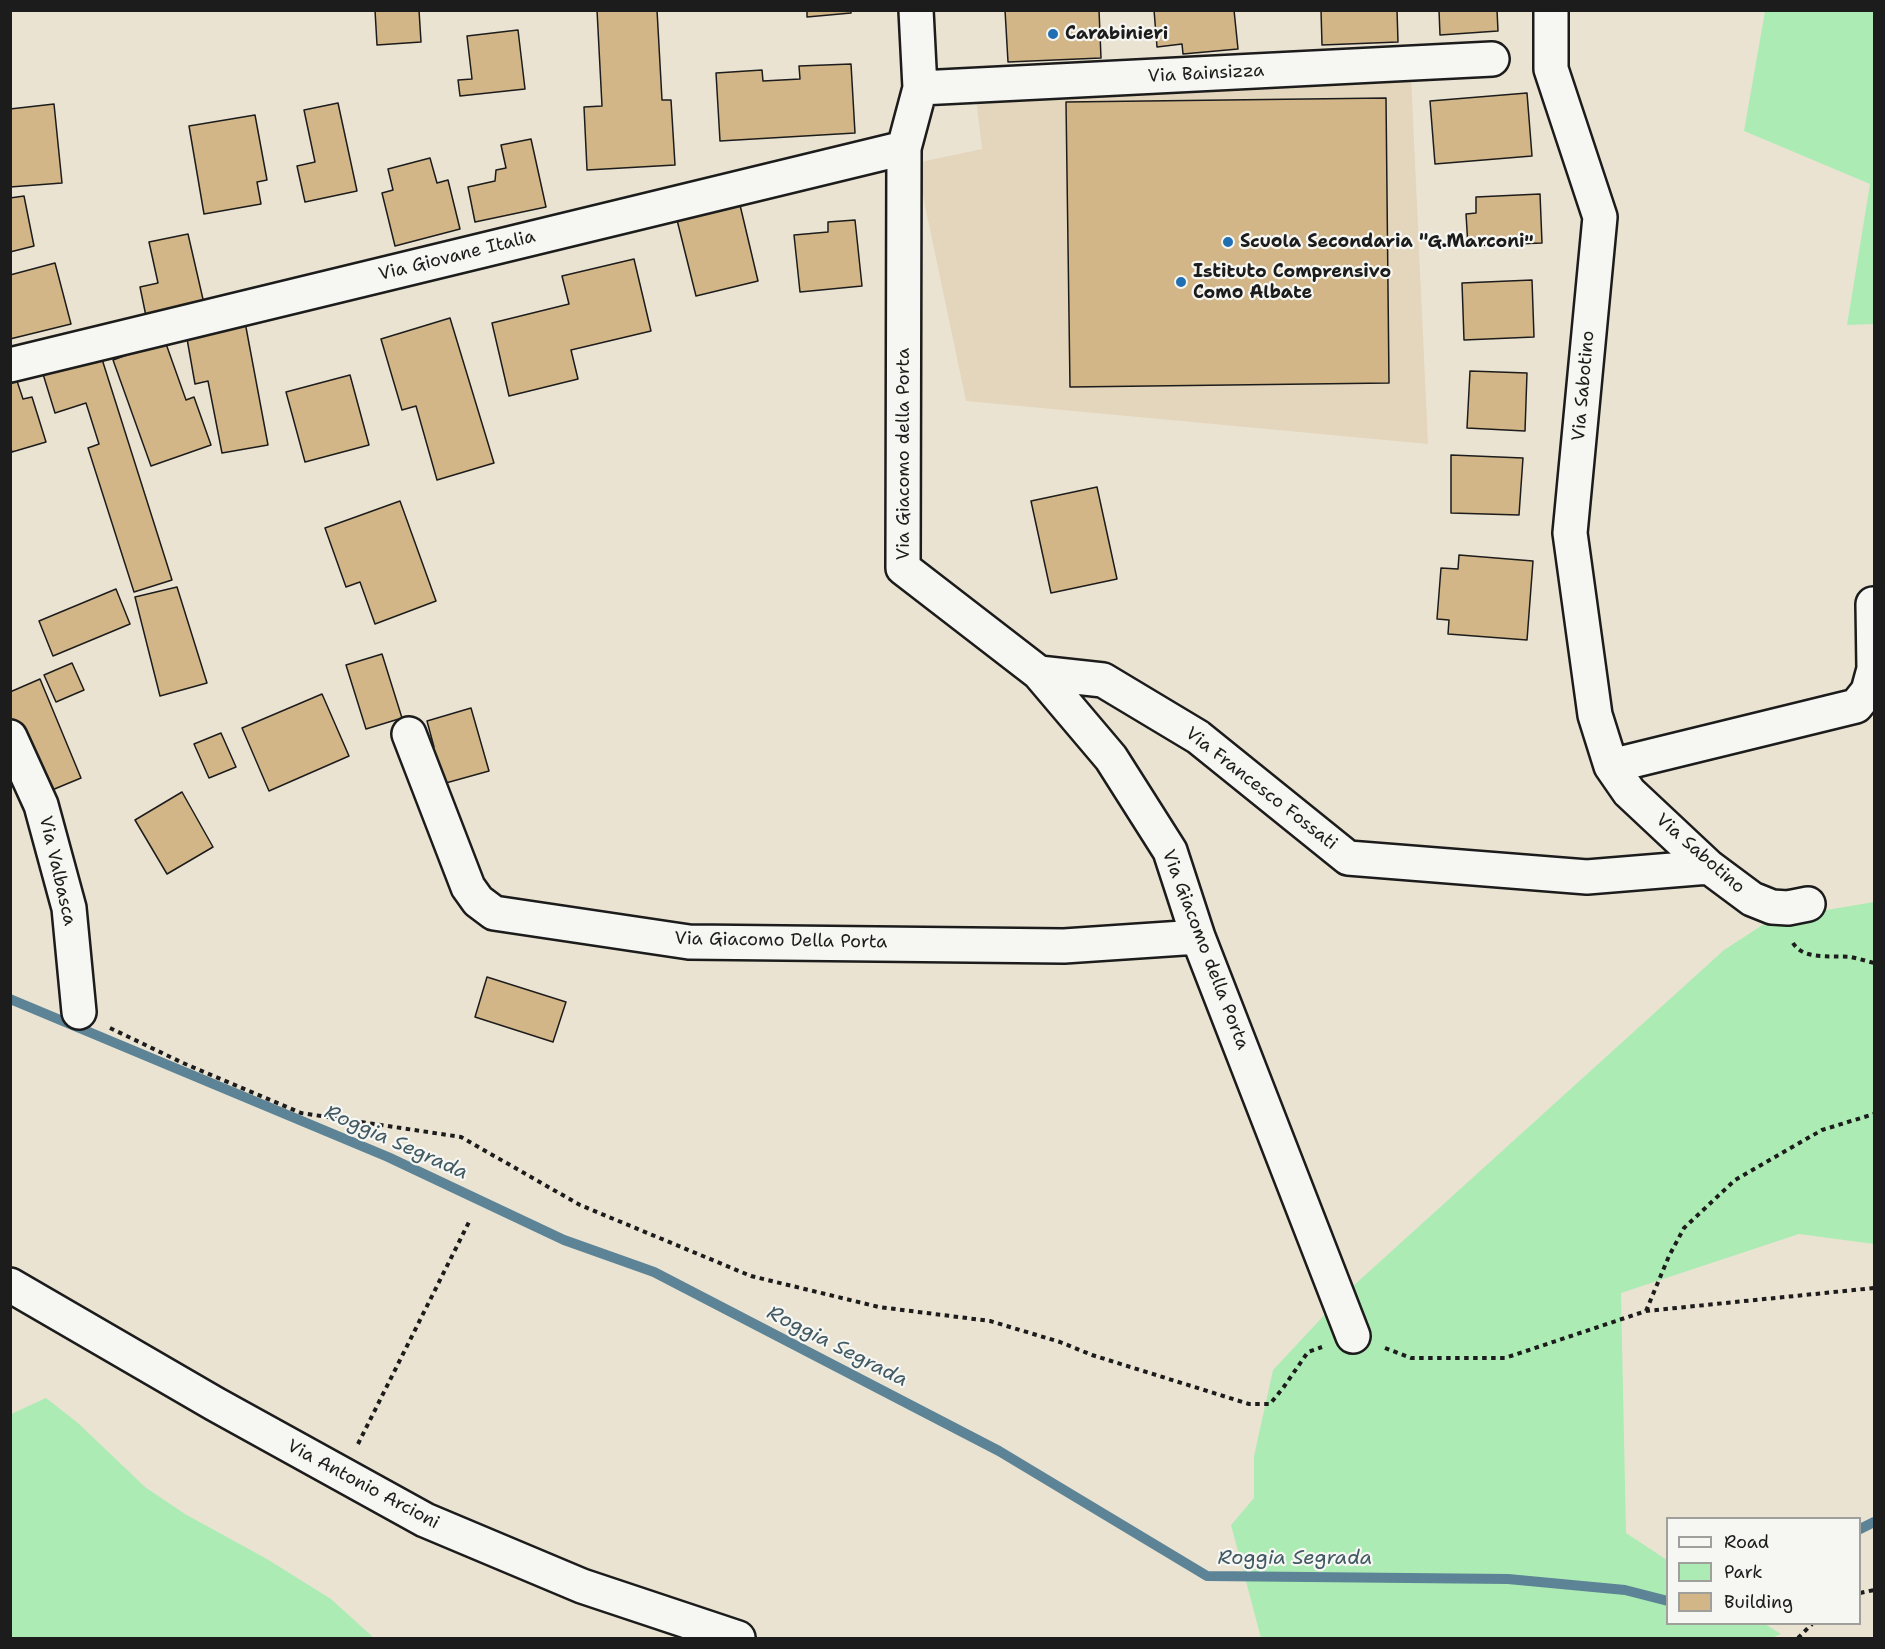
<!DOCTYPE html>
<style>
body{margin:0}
#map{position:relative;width:1885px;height:1649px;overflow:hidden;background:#ebe3d2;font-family:"Shantell Sans",sans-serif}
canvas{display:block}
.frame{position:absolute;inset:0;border:12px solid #1c1c1c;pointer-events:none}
.legend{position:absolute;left:1666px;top:1517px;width:195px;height:108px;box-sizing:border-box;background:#f6f6f2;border:2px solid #9f9f9c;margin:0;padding:8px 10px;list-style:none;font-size:18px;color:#1c1c1c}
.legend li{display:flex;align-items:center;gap:12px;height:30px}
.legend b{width:30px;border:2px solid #9f9f9c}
</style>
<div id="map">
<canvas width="1885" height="1649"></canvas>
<div class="frame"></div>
<ul class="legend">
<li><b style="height:8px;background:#f6f6f2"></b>Road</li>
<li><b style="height:16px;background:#acecb4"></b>Park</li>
<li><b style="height:16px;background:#d2b687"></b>Building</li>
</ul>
</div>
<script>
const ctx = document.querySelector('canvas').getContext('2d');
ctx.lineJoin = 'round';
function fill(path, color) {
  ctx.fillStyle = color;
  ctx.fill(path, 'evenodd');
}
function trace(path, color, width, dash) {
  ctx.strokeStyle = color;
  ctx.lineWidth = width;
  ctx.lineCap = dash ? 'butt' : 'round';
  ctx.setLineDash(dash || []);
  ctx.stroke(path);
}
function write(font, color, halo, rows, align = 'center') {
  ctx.font = font + ' "Shantell Sans",sans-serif';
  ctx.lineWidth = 4.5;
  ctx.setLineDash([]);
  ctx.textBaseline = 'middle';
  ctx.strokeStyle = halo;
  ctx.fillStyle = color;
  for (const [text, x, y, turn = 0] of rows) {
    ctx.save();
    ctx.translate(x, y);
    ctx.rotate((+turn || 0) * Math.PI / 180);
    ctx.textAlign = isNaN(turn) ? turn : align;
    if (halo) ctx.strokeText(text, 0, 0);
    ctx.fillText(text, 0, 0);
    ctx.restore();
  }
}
fill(new Path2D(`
 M1411,75L1428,444L966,401L916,163L982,149L976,98Z`), '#e4d6bc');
fill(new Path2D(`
 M1765,11H1874V324L1847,325L1870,184L1744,131Z
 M1874,902V1244L1799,1234L1621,1293L1626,1533L1667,1560L1668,1624H1765L1781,1634L1772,1638H1261L1231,1525L1254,1498V1456L1273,1370L1342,1296L1724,950L1764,924L1809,913Z
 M46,1398L78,1423L145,1487L185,1514L267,1559L331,1599L374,1638H11V1414Z`), '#acecb4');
trace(new Path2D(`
 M10,999L388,1157L564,1240L654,1272L999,1451L1207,1576L1508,1579L1625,1590L1668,1601
 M1860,1529L1874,1522`), '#5c8496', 10);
const building = new Path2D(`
 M375,10H419L421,42L377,45Z
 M597,10H657L662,100H671L675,165L587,170L584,107L602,106Z
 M807,10H851V13L807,17Z
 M1005,10H1099L1101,58L1008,62Z
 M1154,10H1234L1238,49L1183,54L1182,44L1157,47Z
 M1321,10H1397L1398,42L1322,45Z
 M1439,10H1497L1498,31L1440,35Z
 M518,30L525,89L460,96L458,80L472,79L467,36Z
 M851,64L855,133L720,141L716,73L762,70L763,81L800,79L799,66Z
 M1527,93L1532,156L1435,164L1430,101Z
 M1386,98L1389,383L1070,387L1066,102Z
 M338,103L357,191L305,202L297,166L315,162L304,110Z
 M54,104L62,183L10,187V109Z
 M255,115L267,180L257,182L261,204L204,214L189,126Z
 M531,139L546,207L475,222L468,187L495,181L496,170L506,168L501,145Z
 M430,158L437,183L448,180L460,229L395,246L382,193L393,190L388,169Z
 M1540,194L1542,243L1468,246L1466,214L1476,213V197Z
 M24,196L34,246L10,252V198Z
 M740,205L758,281L696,296L677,220Z
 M855,220L862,286L800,292L794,235L828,232V222Z
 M188,234L205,308L147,321L140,287L158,283L149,242Z
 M634,259L651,331L571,350L578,379L509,396L492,323L569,304L562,276Z
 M55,263L71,324L10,339V275Z
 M1532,280L1534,337L1464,340L1462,283Z
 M450,318L494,463L437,480L416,406L402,410L381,339Z
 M245,322L268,445L222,453L208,381L195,384L186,333Z
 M165,341L186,400L194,397L211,445L151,466L113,360Z
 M101,356L172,580L134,592L88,448L99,444L86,403L55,413L43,374Z
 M1470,371L1527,373L1525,431L1467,428Z
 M15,375L23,399L32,397L46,442L12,452L10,446V376Z
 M350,375L369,445L305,462L286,392Z
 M1451,455L1523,458L1519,515L1451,513Z
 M1097,487L1117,579L1051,593L1031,501Z
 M400,501L436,601L375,624L360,582L346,587L325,528Z
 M1459,555L1533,561L1527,640L1448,634L1449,620L1437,619L1441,568L1458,569Z
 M177,587L207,683L160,696L135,597Z
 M116,589L130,624L53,656L39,621Z
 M382,654L402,718L366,729L346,665Z
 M72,663L84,690L56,702L44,675Z
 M40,679L81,778L40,795L10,723V692Z
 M322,694L349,756L269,791L242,728Z
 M471,708L489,771L435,786L425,749L434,747L427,721Z
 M221,733L236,767L209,778L194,744Z
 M182,792L213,847L167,874L135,820Z
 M487,977L566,1002L553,1042L475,1017Z`);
fill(building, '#d2b687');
trace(building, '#1c1c1c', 1.5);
const minor = new Path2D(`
 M916,10L920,88L904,148L903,568L1039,673L1111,758L1170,851L1198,937L1353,1336
 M1551,10V69L1600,217L1570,533L1595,715L1611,766L1629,792L1709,867L1752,899L1772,907L1788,908L1808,904
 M920,88L1492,59
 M10,365L904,148
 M1039,673L1103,680L1198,737L1348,858L1587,877L1709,867
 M409,734L468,887L478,901L494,913L689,942L1064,946L1198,937
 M10,737L41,805L69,908L79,1012
 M1611,766L1856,706L1868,691L1874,669L1873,604
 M10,1285L215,1404L425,1520L582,1586L738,1638`);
trace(minor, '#1c1c1c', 38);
trace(new Path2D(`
 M1793,943C1804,961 1833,955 1851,957C1859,959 1867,961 1874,963
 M110,1028L183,1063L301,1113L461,1137L580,1205L751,1276L879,1307L990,1321L1060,1342L1092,1355L1249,1404H1270L1283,1388L1308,1352L1322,1347
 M1646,1311L1669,1256L1684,1228L1735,1180L1822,1130L1874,1114
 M1385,1348L1411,1358H1505L1646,1311L1874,1288
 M358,1444L469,1222
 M1860,1593L1874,1590
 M1798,1638L1812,1624`), '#1c1c1c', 4, [4.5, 4.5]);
trace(minor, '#f6f6f2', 33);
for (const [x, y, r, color] of [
 [1053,34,6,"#1f6fb2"],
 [1228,242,6,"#1f6fb2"],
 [1181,282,6,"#1f6fb2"]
]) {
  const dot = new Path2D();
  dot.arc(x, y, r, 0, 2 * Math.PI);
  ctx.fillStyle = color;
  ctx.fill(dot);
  trace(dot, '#f6f6f2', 2);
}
write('bold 18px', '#1c1c1c', '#f6f6f2', [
 ["Carabinieri",1065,34],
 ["Scuola Secondaria \"G.Marconi\"",1240,242],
 ["Istituto Comprensivo",1193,272],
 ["Como Albate",1193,293]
], 'left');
write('18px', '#1c1c1c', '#f6f6f2', [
 ["Via Bainsizza",1206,74,-3],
 ["Via Giovane Italia",457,256,-14],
 ["Via Sabotino",1584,386,-85],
 ["Via Giacomo della Porta",904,454,-90],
 ["Via Francesco Fossati",1261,789,38],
 ["Via Sabotino",1700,854,41],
 ["Via Valbasca",57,871,77],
 ["Via Giacomo Della Porta",781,941,1],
 ["Via Giacomo della Porta",1205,950,69],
 ["Via Antonio Arcioni",363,1485,28]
]);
write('italic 20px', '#415963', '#f6f6f2', [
 ["Roggia Segrada",396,1143,24],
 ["Roggia Segrada",837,1347,27],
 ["Roggia Segrada",1295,1559]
]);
</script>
